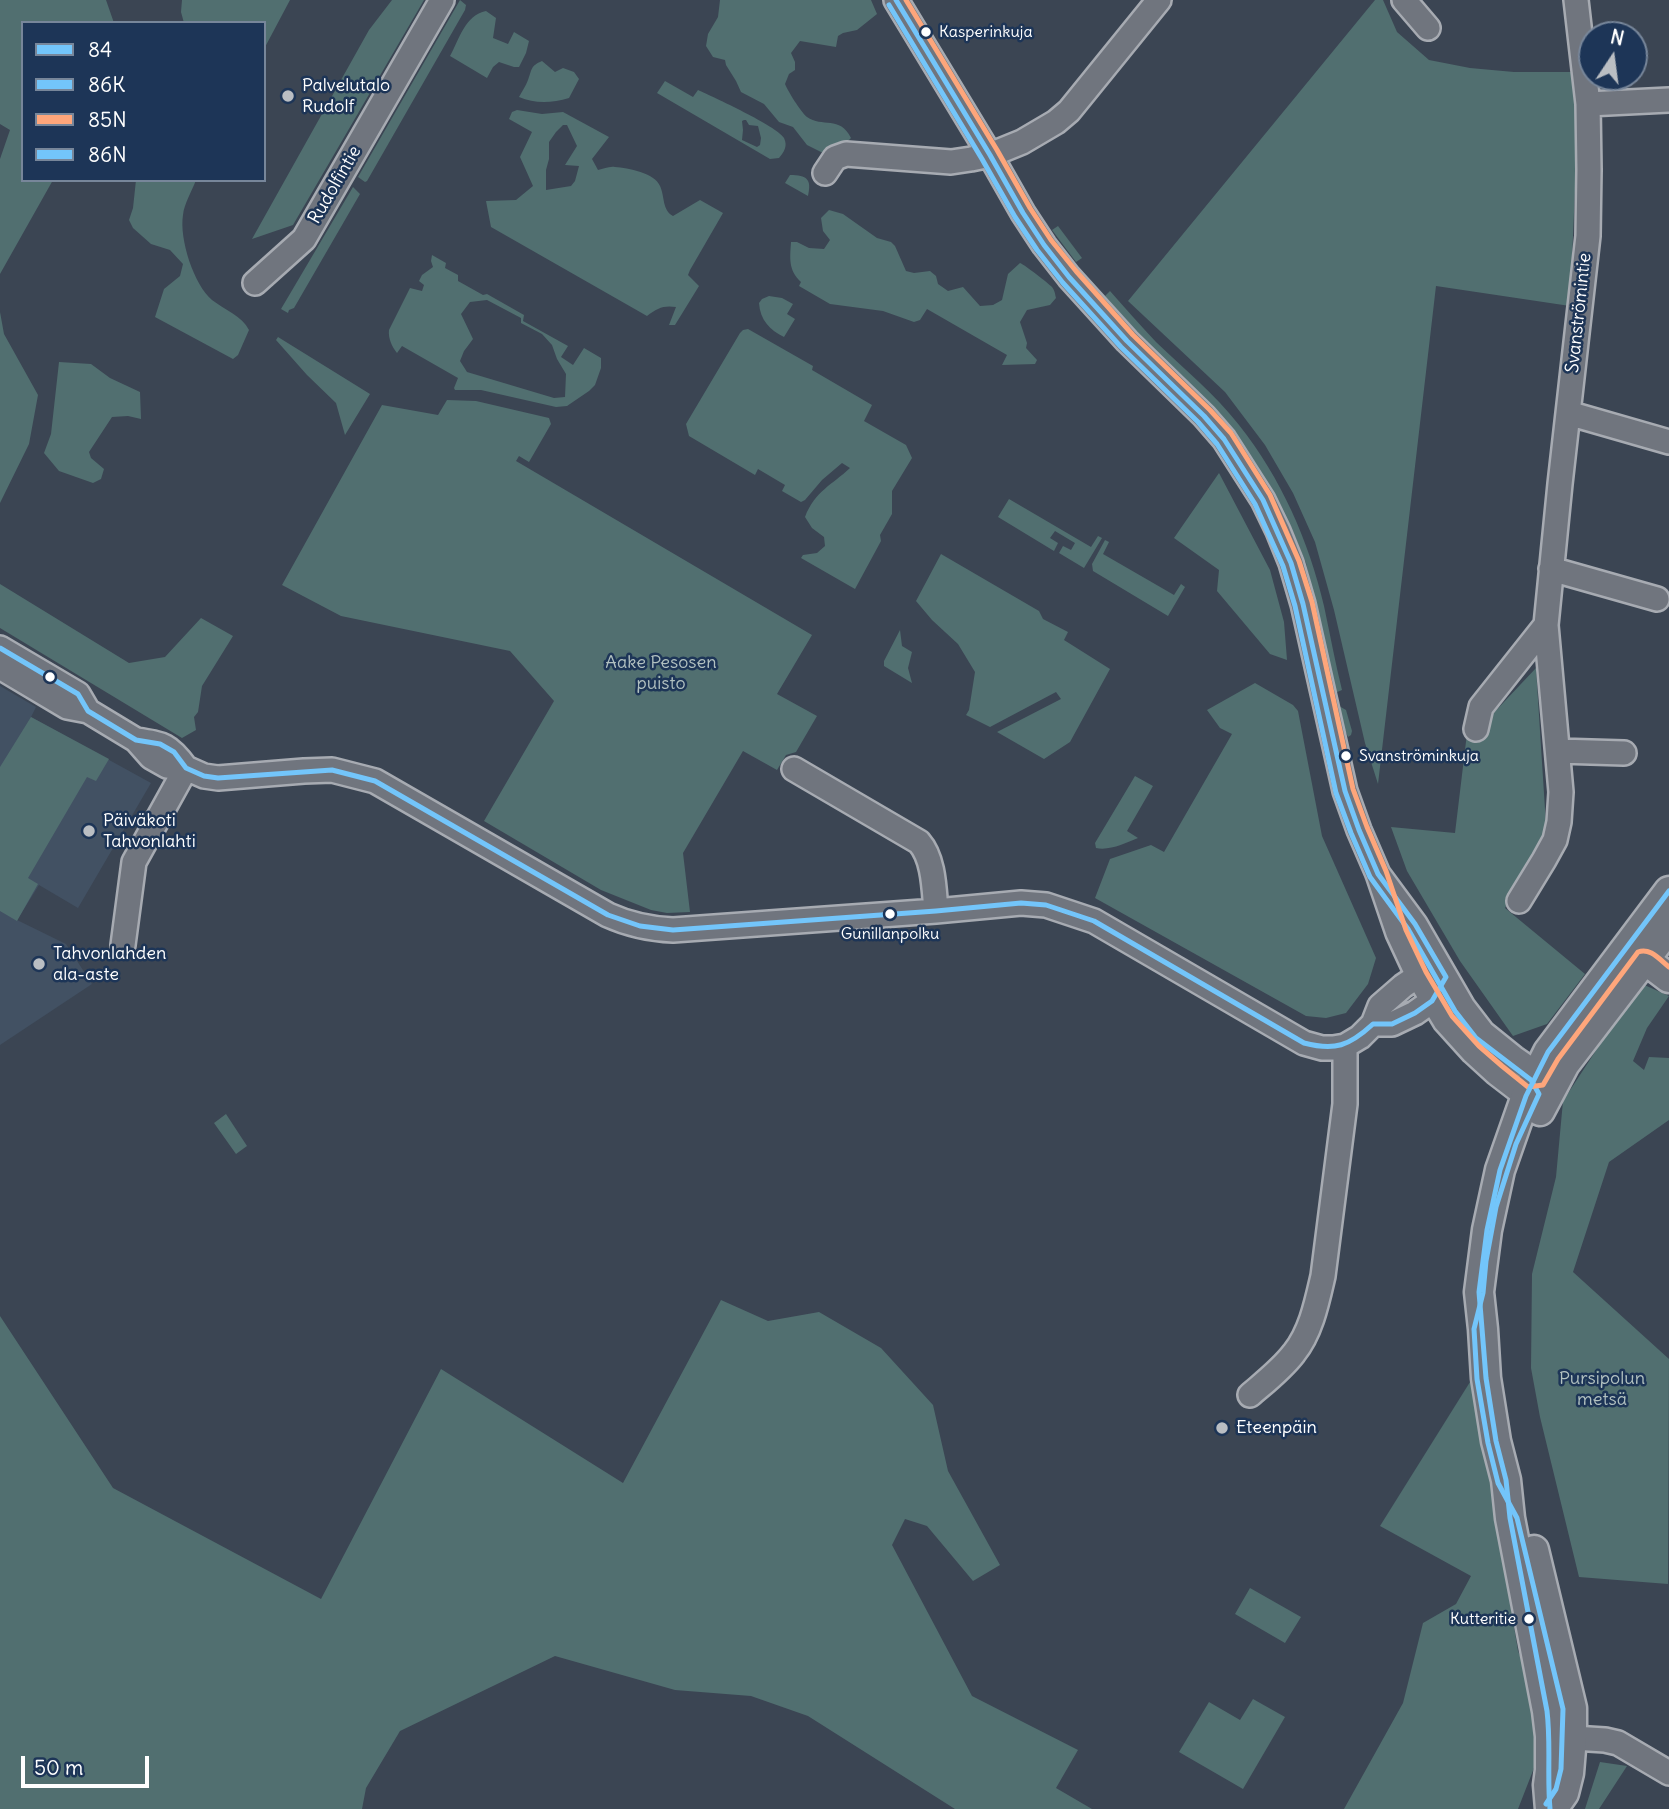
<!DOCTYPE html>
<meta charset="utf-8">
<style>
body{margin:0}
#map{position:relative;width:1669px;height:1809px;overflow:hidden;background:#3b4553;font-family:Delius,sans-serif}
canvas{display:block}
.legend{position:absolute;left:21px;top:21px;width:245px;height:161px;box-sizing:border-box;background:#1d3557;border:2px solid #77869a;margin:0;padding:9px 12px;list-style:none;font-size:21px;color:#fff}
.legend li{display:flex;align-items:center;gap:14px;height:35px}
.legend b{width:35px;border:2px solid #77869a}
.north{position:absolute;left:1578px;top:21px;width:70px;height:70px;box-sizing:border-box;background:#1d3557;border:2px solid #77869a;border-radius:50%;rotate:13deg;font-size:19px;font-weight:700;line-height:28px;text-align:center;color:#fff}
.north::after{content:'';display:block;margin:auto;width:24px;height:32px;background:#babec3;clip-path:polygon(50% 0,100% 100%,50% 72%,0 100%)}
.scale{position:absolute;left:21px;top:1756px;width:128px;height:32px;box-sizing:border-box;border:4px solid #fff;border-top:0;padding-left:9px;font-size:21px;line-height:24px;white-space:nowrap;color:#fff;-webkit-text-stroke:5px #1d3557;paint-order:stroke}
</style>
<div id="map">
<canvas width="1669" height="1809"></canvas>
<ul class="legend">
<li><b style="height:9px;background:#73c5fa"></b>84</li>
<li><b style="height:9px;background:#73c5fa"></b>86K</li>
<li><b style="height:9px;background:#fea67b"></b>85N</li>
<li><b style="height:9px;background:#73c5fa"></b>86N</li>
</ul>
<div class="north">N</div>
<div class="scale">50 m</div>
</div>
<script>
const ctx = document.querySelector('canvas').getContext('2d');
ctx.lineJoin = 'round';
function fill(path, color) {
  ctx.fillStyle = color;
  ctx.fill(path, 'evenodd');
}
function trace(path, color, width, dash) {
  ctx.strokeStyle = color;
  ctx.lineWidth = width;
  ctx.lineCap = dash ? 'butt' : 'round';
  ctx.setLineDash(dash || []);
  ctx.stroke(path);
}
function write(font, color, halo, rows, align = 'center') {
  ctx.font = font + ' Delius,sans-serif';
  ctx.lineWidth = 5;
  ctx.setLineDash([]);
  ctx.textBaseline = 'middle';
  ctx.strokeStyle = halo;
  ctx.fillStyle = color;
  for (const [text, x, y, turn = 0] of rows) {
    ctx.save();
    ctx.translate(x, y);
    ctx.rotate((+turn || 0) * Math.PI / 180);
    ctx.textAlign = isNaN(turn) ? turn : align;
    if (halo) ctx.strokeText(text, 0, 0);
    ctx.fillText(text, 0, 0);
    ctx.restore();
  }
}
fill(new Path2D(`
 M0,686L36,707L31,717L151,783L78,908L39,885L17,920L66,944L92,984L0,1045Z`), '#425163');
fill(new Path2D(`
 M0,0H106L114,23H23V180H53L0,274V159L10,130L0,124Z
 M182,0H290L264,49V23H184L181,12Z
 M392,0H424L293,225L252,239L369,30Z
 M460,0L466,5L465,10L367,181L365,182L358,177Z
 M720,0H871L877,14L857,30L843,33L838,36L836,47L800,41L791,53L795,62V70L789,74L785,84C788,91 800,111 807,117C822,128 840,115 851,138L847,142L836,143L823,153L807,145L793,127L779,122L764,104L741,92L736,81L726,65L725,60L713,57L706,46L708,34L718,17Z
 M1375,0H1383L1397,32L1429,60L1470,68L1514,72H1580L1570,306L1436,286L1378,784L1365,743L1334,610L1315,542L1293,493L1265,445L1225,392L1128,301Z
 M486,11L496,18L493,38L508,44L514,32L529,41L526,53L519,67H514L499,62L493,67L487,78L450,56C459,40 465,15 486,11Z
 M542,61L555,72L563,68L574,72L579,79L569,98C552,103 535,104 519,97C522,91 526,86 528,80C532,70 530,66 542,61Z
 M665,81L693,97L698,90C713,97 777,126 784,138C788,146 784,152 779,158L770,159L657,93ZM744,120H746L749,125L758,126L761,138L760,145L757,147L742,140L743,130L742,121Z
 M517,110L542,114L563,112L609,137L592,159L598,170C604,169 609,166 615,167C628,168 655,173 660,186C665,197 662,210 673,216L700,200L723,213L690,270L688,275L699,286L675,325H669L676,307C664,305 657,308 647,316L491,227L486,201L516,200L533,186L520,157L532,132L509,119L512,112ZM563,125H567L577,146L565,165L579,166L575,181L571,186L546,190V170L549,159V142L556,132Z
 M790,175C807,175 812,179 808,196L785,183Z
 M136,180H196C192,191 184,204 183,215C179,239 194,285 212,300C225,310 242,316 249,330L238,355L233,359L155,317L164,289L180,276L183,264L170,250L151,244L133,228L129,220L133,208Z
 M353,187L360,194L294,308L289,310L288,313L281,309Z
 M829,210L843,214L877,238L891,242L895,246L906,271L914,273L930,271L936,276L938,284L948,291L963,287L980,306L993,305L1002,300L1008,274L1020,263C1025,265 1048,283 1052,287C1055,291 1055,294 1056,298L1050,305L1027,310L1020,322L1027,343L1026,348L1037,360L1035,364L1002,365L1007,355L927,309L920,320L914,322L883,311L830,304L799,286L801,282C788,270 790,258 791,242H797L809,248L824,249L830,240L823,231L821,218Z
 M1058,226L1082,258L1076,262L1052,230Z
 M432,255L446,263L445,268L458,275V281L483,295L487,294L524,315L523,321L568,346L561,357L573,365L584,348L601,358V368L595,385L589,391L567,406L556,407L481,390H455L454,388L458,378L402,346L397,353C392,347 388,338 389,330L410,288L422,291L424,285L419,281L422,275L433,267L431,261ZM487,300L521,318V323L542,334L552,345L557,359L566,374L565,397L554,398L467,372L460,361L464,351L473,339L461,314L470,302Z
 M1110,291C1125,308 1140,325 1156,342C1184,369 1215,394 1239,425C1281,478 1309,541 1324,606C1330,634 1335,662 1342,690L1335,693L1306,563L1290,525L1263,475L1235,432L1220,414L1148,344L1105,296Z
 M769,296L782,298L793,304L787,314L795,319L784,337C770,330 760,320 759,303L762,299Z
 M0,312L4,334L38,395L29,444L0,503Z
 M748,329L813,366L812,370L872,405L864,421L906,445L912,458L892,491V514L880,535L881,541L855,589L801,558L803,555L817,553L825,546L824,537L812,528L805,517C815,491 832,485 850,468L842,463L822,480L805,500L801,502L782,491L785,485L758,469L755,475L689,436L686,424L740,333L743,330Z
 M278,337L370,394L345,435L336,403L307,375L276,340Z
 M59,362L91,364L110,378L140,392L141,419L128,416L112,417L89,452L91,458L104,469L101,479L93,483L59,471L44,453L51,434Z
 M447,400L476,401L549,418L551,424L529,462L519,456L516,461L812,635L777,694L817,716L796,752L786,755L777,770L743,751L683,853L690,912L667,913L651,910L601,890L484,821L554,701L510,651L341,616L282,585L382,405L438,415Z
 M1219,473L1270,570L1284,622L1287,660L1270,654L1217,591L1219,570L1174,538Z
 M1009,499L1091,547L1098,536L1102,538L1084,568L1059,553L1063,546L1071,550L1075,543L1055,531L1050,538L1058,543L1054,551L998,517Z
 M1105,540L1109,542L1103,554L1174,595L1181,584L1185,587L1168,616L1093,571L1092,564Z
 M941,554L1039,611L1043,619L1068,632L1064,640L1110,669L1070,742L1044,759L997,732L1061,699L1056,692L990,727L966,715L969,710L975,672L958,644L932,620L916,601Z
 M0,584L129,663L165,657L201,618L233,636L202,686L198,712L194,717L196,730L182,738L0,628Z
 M900,630L902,646L912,652L908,668L912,683L884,666V661Z
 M1536,668L1546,825L1534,859L1505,908L1585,974L1547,1024L1513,1036L1460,961L1407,871L1391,827L1455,833L1468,725L1487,720Z
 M1255,683L1293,705L1298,711L1322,836L1376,958L1368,984L1346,1013L1326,1018L1306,1016L1095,898L1110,859L1151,845L1164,852L1232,734L1220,728L1207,710Z
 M1339,706L1346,710L1352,731L1351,735L1348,737L1344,728Z
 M31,717L109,759L96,781L87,777L28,878L38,884L17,921L0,911V767Z
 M1135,776L1153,786L1127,831L1138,838C1125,843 1110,851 1096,848L1095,843Z
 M1640,983L1669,996L1647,1028L1633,1061L1644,1070L1649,1057L1669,1058V1120L1609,1162L1573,1272L1669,1359L1668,1584L1579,1577L1540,1417L1531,1368L1532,1274L1556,1177L1563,1101Z
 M226,1114L247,1146L236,1154L214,1123Z
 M721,1300L768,1321L819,1312L881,1348L933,1405L948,1471L1000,1565L973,1581L927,1526L905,1519L892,1545L972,1696L1078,1750L1056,1788L1092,1809H955L808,1716L751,1696L675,1690L555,1656L400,1731L366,1788L362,1809H0V1316L113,1488L321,1599L441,1369L623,1483Z
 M1475,1374L1504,1525L1498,1529L1518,1651L1528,1673L1535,1713L1534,1768L1518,1809H1344L1403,1703L1423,1623L1456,1604L1471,1576L1380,1526Z
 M1250,1588L1301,1617L1285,1643L1235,1614Z
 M1253,1699L1285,1717L1243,1789L1179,1752L1209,1702L1240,1720Z
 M1600,1762L1627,1766L1599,1809H1585Z`), '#516f70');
const minor = new Path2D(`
 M896,0L990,155L1023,213L1044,245L1069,277L1127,341L1204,416L1224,439L1263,500L1278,531L1291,563L1303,604L1345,791L1359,830L1378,874L1398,933L1418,976L1445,1021L1473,1052L1496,1073L1526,1096L1549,1093L1537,1074L1514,1058L1483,1033L1463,1007L1415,924L1378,874
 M1404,0L1428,28
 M1588,104L1669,100
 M825,173L835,158L846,154L951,162L971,159L990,155L1022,142L1056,122L1069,111L1159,0
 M255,283L304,239L442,0
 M1568,413L1669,442
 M1551,569L1657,599
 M0,648L78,694L88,711
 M0,667L67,707L88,711L136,740L151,757L167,766L186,768L204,776L218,778L304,771L332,770L375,781L608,915C630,925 650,929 673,930L936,911L1021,903L1046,905L1094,921L1304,1043L1322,1048H1333L1345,1046L1360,1037L1373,1024L1380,1006L1403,986L1418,976H1432
 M1476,729L1481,707L1546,625
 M136,740C164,744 169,745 186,768
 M1558,751L1624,753
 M794,769L919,842C934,859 934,889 936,911
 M1519,901L1544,860L1555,840L1559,822L1561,792L1546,625L1560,484L1588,236L1589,170L1588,104L1576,0
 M123,945L134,862L186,768
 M1373,1024H1392L1415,1013L1432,1001L1439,989
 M1250,1395C1265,1382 1282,1369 1294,1353C1311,1332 1317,1302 1323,1276L1345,1104V1046
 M1557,1737L1605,1740L1618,1743L1669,1773`);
const major = new Path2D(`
 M1637,941L1644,959L1669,978
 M1540,1111L1565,1064L1669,928
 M1534,1550L1572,1708V1737L1569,1773L1564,1793L1555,1806
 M1550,1809L1548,1785L1550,1770V1736L1547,1711L1510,1518L1506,1480L1496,1441L1486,1378L1483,1329L1479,1292L1487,1230L1500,1170L1526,1096L1548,1052L1669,891`);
trace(minor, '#a7abb2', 28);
trace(major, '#a7abb2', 33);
trace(minor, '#70757e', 23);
trace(major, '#70757e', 28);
trace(new Path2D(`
 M0,648L78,694L88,711L136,740L160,744L174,752L186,768L204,776L218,778L332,770L375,781L608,915L640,926L673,930L936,911L1021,903L1046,905L1094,921L1304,1043C1335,1051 1349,1046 1373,1024H1392L1415,1013L1432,1001L1446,977L1415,924L1378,874L1359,830L1345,791L1303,604L1291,563L1263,500L1224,439L1204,416L1127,341L1069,277L1044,245L1023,213L990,155L896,0`), '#73c5fa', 5);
trace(new Path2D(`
 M889,5L982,159L1015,217L1037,250L1063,283L1121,347L1198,422L1217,444L1255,504L1283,566L1295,606L1336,793L1351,833L1370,877L1408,929L1455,1011L1476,1038L1531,1080L1539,1094L1516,1144L1496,1207L1486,1261L1483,1293L1474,1329L1477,1379L1488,1443L1498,1483L1517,1518L1563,1709L1561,1769L1556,1789L1546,1804`), '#73c5fa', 5);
trace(new Path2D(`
 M906,0L997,150L1030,208L1051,240L1076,271L1133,335L1210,410L1231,433L1270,495L1299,561L1312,602L1353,789L1367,827L1386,871L1406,930L1426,972L1452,1016L1479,1046L1502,1066L1528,1087L1543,1085L1558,1059L1638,952C1650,947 1660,960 1669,967`), '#fea67b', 5);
trace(new Path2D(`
 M1550,1809C1547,1776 1551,1744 1547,1711L1510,1518L1506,1480L1496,1441L1486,1378L1479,1292L1487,1230L1500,1170L1526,1096L1548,1052L1669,891`), '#73c5fa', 5);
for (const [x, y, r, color] of [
 [926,32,6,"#fff"],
 [288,96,7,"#babec3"],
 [50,677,6,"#fff"],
 [1346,756,6,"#fff"],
 [89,831,7,"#babec3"],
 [890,914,6,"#fff"],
 [39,964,7,"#babec3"],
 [1222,1428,7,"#babec3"],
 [1529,1619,6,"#fff"]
]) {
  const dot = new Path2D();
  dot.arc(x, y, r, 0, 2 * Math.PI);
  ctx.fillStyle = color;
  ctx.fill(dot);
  trace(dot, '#1d3557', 2.5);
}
write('16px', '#fff', '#1d3557', [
 ["Kasperinkuja",939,32],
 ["Svanströminkuja",1359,756],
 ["Gunillanpolku",890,934,"center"],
 ["Kutteritie",1516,1619,"right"]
], 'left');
write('18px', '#fff', '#1d3557', [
 ["Palvelutalo",302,86],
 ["Rudolf",302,107],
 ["Päiväkoti",103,821],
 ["Tahvonlahti",103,842],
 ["Tahvonlahden",53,954],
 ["ala-aste",53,975],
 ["Eteenpäin",1236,1428]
], 'left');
write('18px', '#fff', '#1d3557', [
 ["Rudolfintie",335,185,-60],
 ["Svanströmintie",1579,313,-84]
]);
write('18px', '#b2c1c0', '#1d3557', [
 ["Aake Pesosen",661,663],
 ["puisto",661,684],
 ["Pursipolun",1602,1379],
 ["metsä",1602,1400]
]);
</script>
